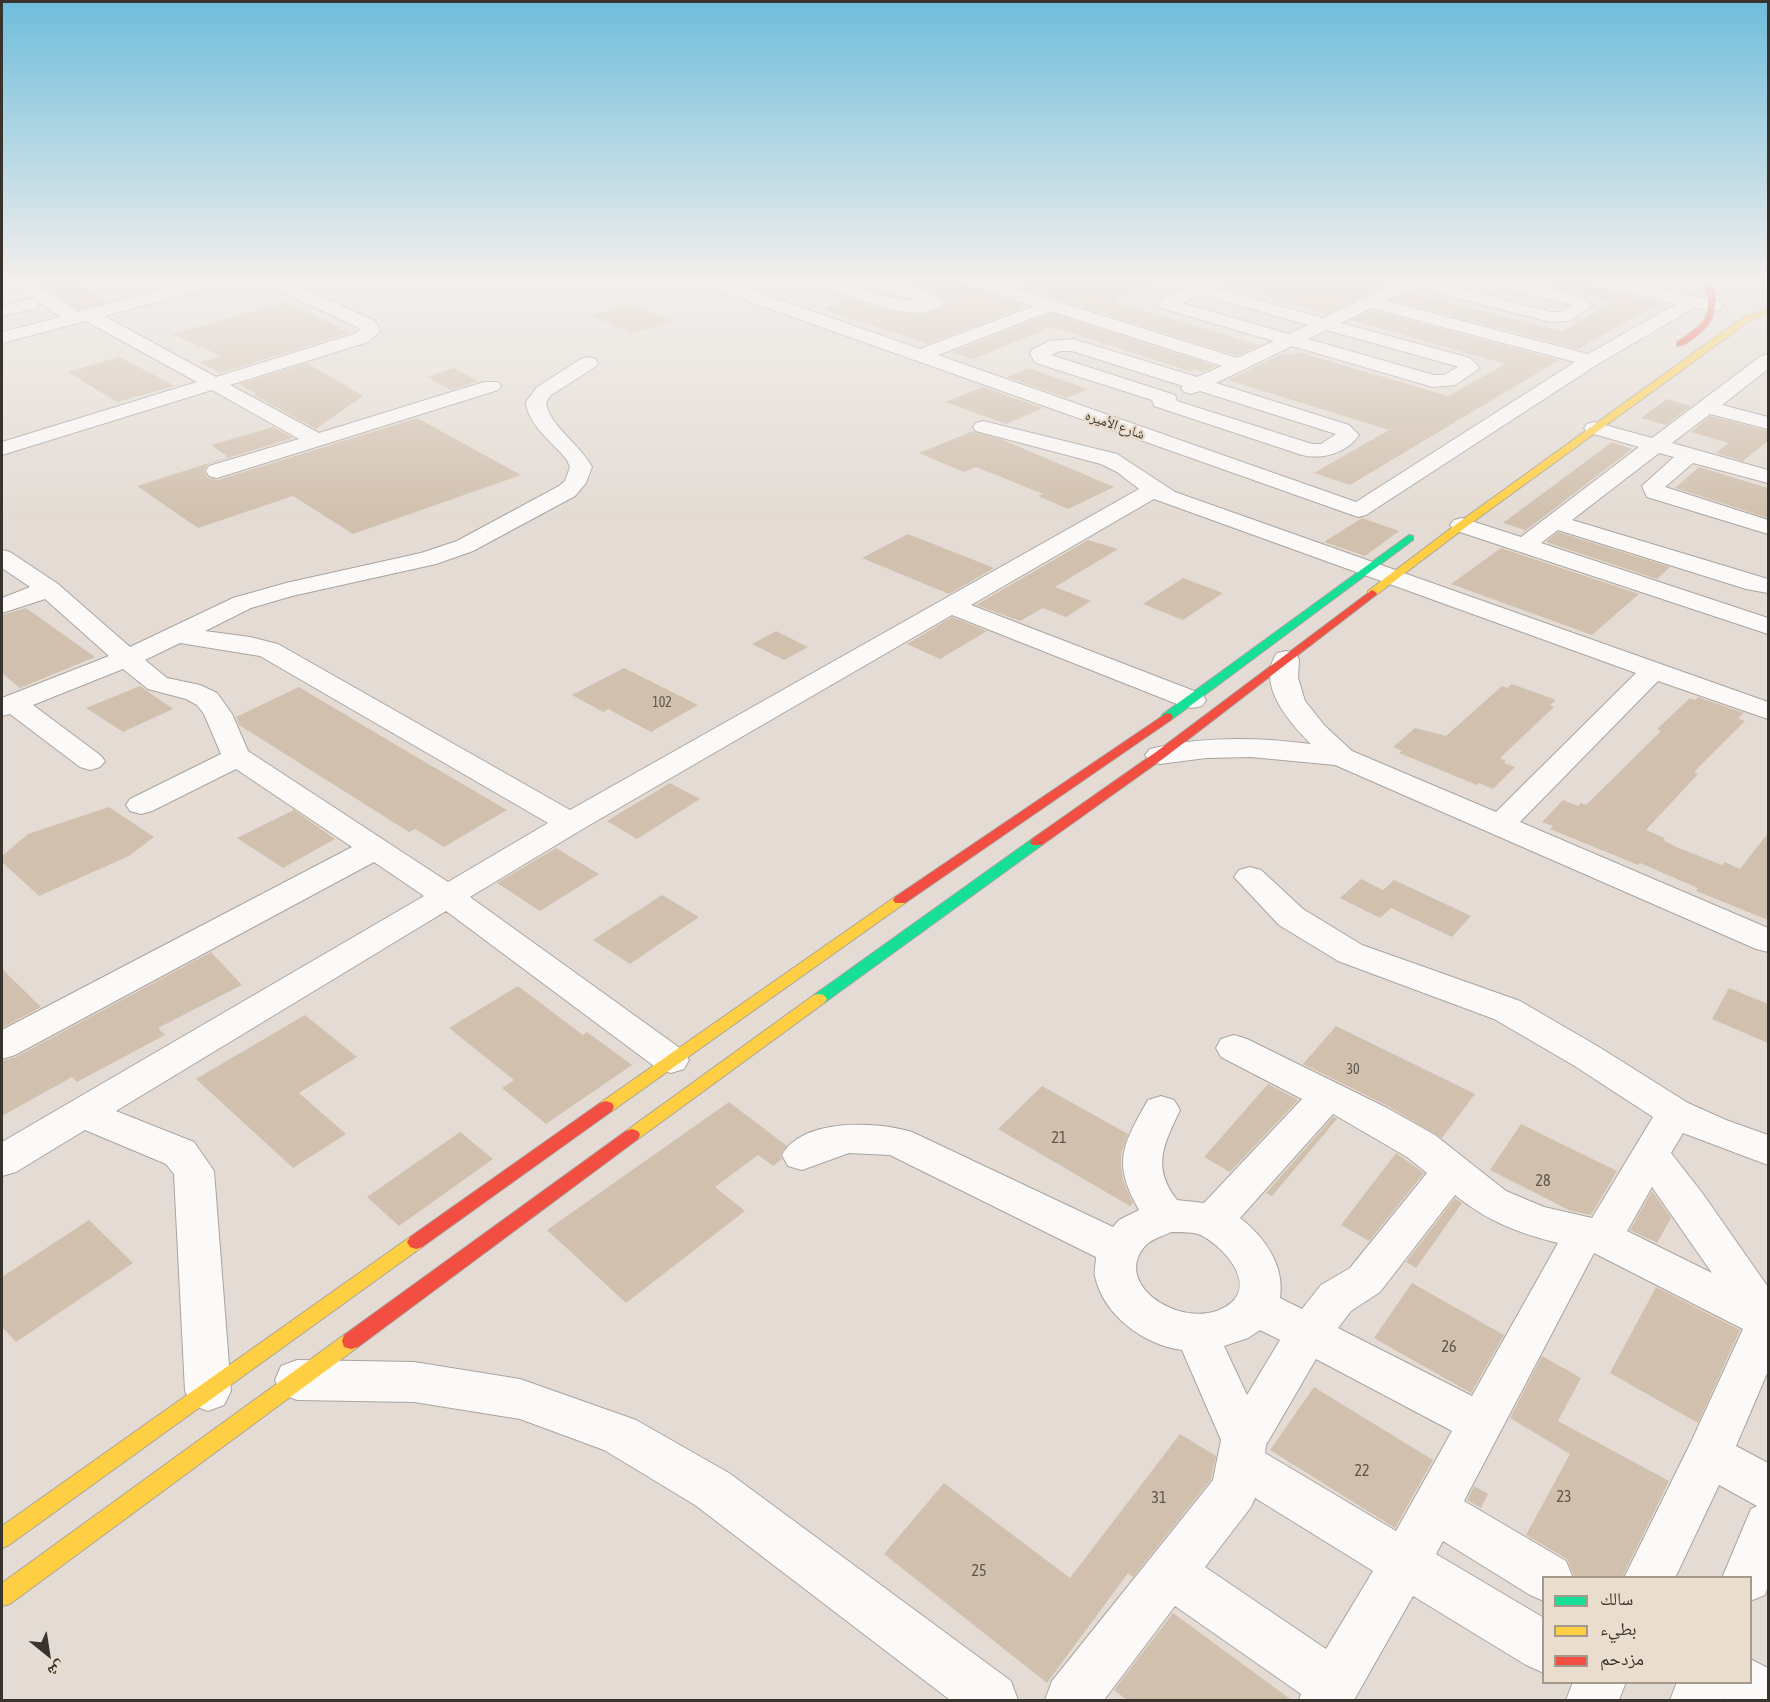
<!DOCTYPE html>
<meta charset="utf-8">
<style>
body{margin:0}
#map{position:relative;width:1770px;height:1702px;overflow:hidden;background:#e4dcd4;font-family:"Asap Condensed","Noto Naskh Arabic",sans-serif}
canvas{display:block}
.frame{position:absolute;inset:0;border:3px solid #38332d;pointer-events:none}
.legend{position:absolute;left:1542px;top:1576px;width:210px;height:108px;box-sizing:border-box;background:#ebddcd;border:2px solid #a3998d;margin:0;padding:8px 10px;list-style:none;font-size:18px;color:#38332d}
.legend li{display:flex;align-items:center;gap:12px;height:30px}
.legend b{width:30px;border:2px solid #a3998d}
.north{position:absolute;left:18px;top:1624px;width:60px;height:60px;-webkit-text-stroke:4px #ebddcd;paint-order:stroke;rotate:150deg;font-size:16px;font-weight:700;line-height:24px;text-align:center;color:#38332d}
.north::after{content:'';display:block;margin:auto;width:21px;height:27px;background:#38332d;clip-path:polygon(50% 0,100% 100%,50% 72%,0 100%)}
</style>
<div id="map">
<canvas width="1770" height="1702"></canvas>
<div class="frame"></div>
<ul class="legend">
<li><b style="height:8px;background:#16e098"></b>سالك</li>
<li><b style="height:8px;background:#ffcf43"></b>بطيء</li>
<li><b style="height:8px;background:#f24e42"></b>مزدحم</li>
</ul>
<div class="north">ش</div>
</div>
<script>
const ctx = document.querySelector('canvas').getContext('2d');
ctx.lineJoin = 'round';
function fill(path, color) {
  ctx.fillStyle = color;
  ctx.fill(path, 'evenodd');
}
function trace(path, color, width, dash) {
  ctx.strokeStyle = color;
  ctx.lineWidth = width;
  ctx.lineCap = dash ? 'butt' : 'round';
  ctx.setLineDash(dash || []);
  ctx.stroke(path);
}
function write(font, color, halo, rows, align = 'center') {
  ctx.font = font + ' "Asap Condensed","Noto Naskh Arabic",sans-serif';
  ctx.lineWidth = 4.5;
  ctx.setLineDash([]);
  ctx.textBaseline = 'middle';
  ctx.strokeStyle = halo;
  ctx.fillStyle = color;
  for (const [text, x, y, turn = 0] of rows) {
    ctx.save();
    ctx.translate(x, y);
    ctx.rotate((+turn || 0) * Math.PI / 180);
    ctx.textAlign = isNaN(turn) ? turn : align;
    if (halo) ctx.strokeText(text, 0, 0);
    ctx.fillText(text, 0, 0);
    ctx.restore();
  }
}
fill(new Path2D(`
 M30,279H72L108,302L78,310Z
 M908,279H947L1027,306L928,344L822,309L850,299L880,309L918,315L933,312L944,305L945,301L938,295L928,289L902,281Z
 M1036,279H1167L1114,302L1259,345L1237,356L1017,286Z
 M1225,279H1359L1385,286L1327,314L1224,285Z
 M1553,279H1585L1588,285L1660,303L1578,349L1392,300L1408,292L1562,331L1613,302L1552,287Z
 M288,302L350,333L220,373L200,362L221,356L172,334Z
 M630,304L672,321L633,333L591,316Z
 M1371,310L1559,360L1350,485L1314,473L1389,430L1228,380L1284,353L1292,355L1298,352L1448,396L1505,364L1351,320Z
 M1051,313L1216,366L1203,372L1194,369L1190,371L1052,327L973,359L952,352Z
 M119,357L137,366L175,386L117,402L68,372Z
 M307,363L363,396L316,429L254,395L255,393L239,384Z
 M454,368L478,381L451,390L427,377Z
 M1028,368L1088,389L1067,398L1007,377Z
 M983,387L1043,408L1006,424L945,402Z
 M1667,399L1691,406L1666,425L1641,418Z
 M1710,416L1768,431V441L1743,461L1716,453L1729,443L1691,432Z
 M417,418L521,475L353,534L293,496L198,528L137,486L228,457L211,445L273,427L293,438L208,464L204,470L207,477L218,480Z
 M973,431L1003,440L1114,487L1068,509L1038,496L1043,494L976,467L964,472L919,453Z
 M1612,442L1632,449L1521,534L1525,530L1503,523Z
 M1699,467L1768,488V518L1675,488Z
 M1362,518L1399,531L1365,556L1324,542Z
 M1558,532L1670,567L1657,579L1546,542Z
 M908,534L994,568L949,594L862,558Z
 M1088,540L1118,549L1055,587L1091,601L1066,617L1043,608L1020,621L976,605Z
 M1501,548L1639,594L1592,635L1451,584Z
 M1183,578L1223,593L1183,620L1143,604Z
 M26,608L95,657L20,688L2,673V615Z
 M952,617L987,631L940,659L907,644Z
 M776,631L808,647L784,660L752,644Z
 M624,668L698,705L651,732L608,709L603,712L572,695Z
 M1512,684L1556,700L1550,705L1554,707L1500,758L1506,761L1504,763L1515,767L1493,789L1479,783L1477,785L1399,753L1402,751L1393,747L1415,728L1446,736L1502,686L1507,688Z
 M140,686L173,709L123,732L86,708Z
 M299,687L391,742L507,810L444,847L415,829L409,832L239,725L236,717Z
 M1698,697L1744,713L1738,718L1745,721L1694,772L1698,774L1646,830L1665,838L1663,840L1676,847L1722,865L1725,862L1740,869L1768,833V920L1696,891L1698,888L1663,873L1640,863L1638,865L1550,829L1553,826L1542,822L1563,800L1578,806L1581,803L1586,805L1661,731L1657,729L1690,698L1695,700Z
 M670,783L700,799L637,839L607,821Z
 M109,807L154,837L129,856L39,896L2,862V856L28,834Z
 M294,810L335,839L283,868L237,838Z
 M556,848L599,874L540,911L497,883Z
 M1361,879L1383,890L1394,880L1471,916L1452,937L1391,908L1380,918L1340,898Z
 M662,895L699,917L630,964L593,940Z
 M211,952L242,985L158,1028L165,1035L77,1082L72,1077L2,1116V1061L16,1057Z
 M2,969L41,1007L2,1028Z
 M518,986L583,1035L587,1032L632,1065L546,1124L502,1088L514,1080L449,1028Z
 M1729,988L1768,1004V1043L1712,1019Z
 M305,1015L357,1057L299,1093L346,1134L293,1168L196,1079Z
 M1336,1026L1475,1094L1442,1138L1388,1106L1303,1064Z
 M1268,1084L1298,1100L1230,1172L1204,1157Z
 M1042,1086L1128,1134L1121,1154V1166L1123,1180L1133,1203L1130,1206L998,1129Z
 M729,1102L787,1146L780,1155L782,1159L773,1166L758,1155L715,1187L745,1211L626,1303L547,1230Z
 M1333,1117L1337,1119L1272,1196L1266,1193Z
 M1521,1124L1617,1171L1591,1215L1571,1211L1490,1170Z
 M460,1132L493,1159L399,1226L367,1197Z
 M1396,1153L1424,1173L1369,1241L1341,1225Z
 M1652,1191L1671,1218L1657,1243L1630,1230Z
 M1455,1198L1462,1203L1416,1268L1406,1262Z
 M89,1220L133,1263L16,1342L2,1327V1277Z
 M1412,1283L1504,1335L1471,1393L1374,1338Z
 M1656,1287L1740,1330L1698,1423L1610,1373Z
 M1542,1356L1581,1378L1558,1421L1669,1481L1622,1578H1575L1567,1559L1526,1535L1570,1454L1510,1418Z
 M1314,1387L1433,1460L1395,1528L1270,1450Z
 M1180,1434L1216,1456L1211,1479L1133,1577L1128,1573L1047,1683L884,1554L944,1483L1070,1578Z
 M1474,1486L1488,1494L1481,1508L1467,1500Z
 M1173,1613L1293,1701H1128L1114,1690Z`), '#d1c0ae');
const street = new Path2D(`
 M6,279H26L78,312L202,279H230L228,283L104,316L216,377L354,334L361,329L263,283L261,279H283L375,321L380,331L368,342L230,385L319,433L484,382H498L501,386L498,390L217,478L209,476L206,471L209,466L299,439L212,390L2,455V442L197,382L86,321L2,343V332L61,317L37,301L39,304L36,308L2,316V306L30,299L35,300Z
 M99,279H131C124,287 106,287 99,279Z
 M695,279H720L920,349L1034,306L962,283L960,279H986L1237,358L1274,341L1161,308L1158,304C1168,291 1188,286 1203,285L1323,318L1396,283L1393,279H1425L1551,312H1560L1571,305L1481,283L1479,279H1508L1582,297L1592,305L1570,321L1551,322L1413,287L1386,301L1588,354L1676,304L1589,283L1587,279H1617L1720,302L1723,306L1720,310L1714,311L1694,308L1598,364L1366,515L1358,517L697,283ZM1202,295L1308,325L1289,334L1182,303L1194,296ZM1371,308L1575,362L1356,502L938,355L1051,311L1222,366L1197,377L1073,339L1049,341L1032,350L1030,354L1036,363L1152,400L1154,406L1302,455C1323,460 1347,453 1359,435L1349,425L1216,383L1292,346L1433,387L1455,385L1480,368L1470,358L1341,323ZM1326,330L1456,366L1458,367L1444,375H1434L1308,339ZM1060,351H1072L1183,386L1181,388L1184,392L1191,394L1200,391L1336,434L1321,444H1312L1177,401L1175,395L1051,355Z
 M812,279H837L885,296L921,302L861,283L859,279C880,279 930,284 943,303C923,330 839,292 814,283Z
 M1768,354V369L1722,405L1768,417V429L1710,414L1672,443L1768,470V483L1693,463L1665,487L1768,520V534L1647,497L1642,486L1674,457L1659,453L1572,520L1768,579V593L1746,589L1558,530L1541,543L1768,618V634L1454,530L1450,525L1454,520L1462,518L1521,537L1639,447L1587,432L1584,428L1587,424L1594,422L1652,438L1761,356Z
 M588,357L595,359L598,363L595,367L551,395L546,402C549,426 580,444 592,467L586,483L575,496L473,551L436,564L292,596L251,608L205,631L250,637L278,644L570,810L1139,489L1117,472L1101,464L976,431L973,427L976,423L983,421L1117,454L1175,492L1768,702V719L1658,681L1520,822L1768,928V952L1756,949L1335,765L1251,757L1206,758L1160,764L1150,761L1145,755L1150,749C1201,736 1258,737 1311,744C1290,723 1255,684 1277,653L1286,651L1295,653L1299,659L1298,678L1305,701L1325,726L1352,751L1496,812L1636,673L1154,499L971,605L1202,694L1206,700L1202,706L1192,708L1182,706L952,615L581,830L470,897L684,1051L689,1060L684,1069L671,1073L658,1069L446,911L116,1111L194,1142L214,1171L231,1391L224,1405L208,1411L192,1405L185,1391L174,1174L166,1164L85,1130L16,1172L2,1176V1142L424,896L374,862L15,1055L2,1059V1030L352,847L236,769L152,811L141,814L130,811L126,805L130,799L221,754L204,714L197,705L186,699L148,689L123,669L33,705L100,755L105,761L100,767L90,770L80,767L10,714L2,716V698L109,656L45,599L2,613V598L30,587L2,568V550L10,552L58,584L130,647L233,598L286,583L421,553L457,541L559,486L565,481L570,467L567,460C553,442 528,426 526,402L537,387L581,359ZM180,643L260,656L548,823L448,882L248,751L232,714L217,693L200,685L167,678L145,660Z
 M1250,867L1261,870L1303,909L1362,945L1520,1001L1599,1047L1688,1103L1726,1120L1768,1135V1165L1683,1133L1671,1153L1703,1194L1768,1287V1371L1736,1446L1768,1463V1586L1765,1595L1750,1601V1578H1722L1751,1509L1757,1506L1719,1485L1675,1578H1624L1692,1440L1743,1329L1594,1253L1464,1501L1566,1561L1573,1578H1544V1601L1530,1595L1443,1541L1436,1554L1544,1618V1673L1526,1665L1413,1596L1354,1700H1299L1301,1694L1175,1606L1104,1700H1045L1052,1681L1213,1480L1221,1440L1182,1350C1144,1345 1103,1315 1095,1276C1094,1271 1096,1263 1096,1257L890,1155L849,1153L802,1170L788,1166L782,1155C802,1118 877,1121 912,1132L1113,1227L1119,1220L1139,1210C1112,1162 1122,1146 1148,1100L1161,1096L1174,1100L1180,1110C1164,1144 1151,1167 1177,1200L1204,1203L1302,1099L1221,1057L1216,1048L1221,1039L1234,1035L1247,1039L1387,1108L1435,1135L1506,1191L1544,1207L1592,1218L1653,1117L1573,1065L1494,1019L1338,961L1279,925L1234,877L1239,870ZM1333,1114L1407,1157L1427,1173L1350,1268L1321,1285L1302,1309L1280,1298C1285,1266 1265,1237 1240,1218ZM1652,1187L1712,1273L1627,1231ZM1455,1195C1487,1221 1518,1233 1558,1243L1472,1396L1338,1328L1351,1311L1380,1292ZM1171,1232C1179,1232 1190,1232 1198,1234C1219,1242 1256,1280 1232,1302C1193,1337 1107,1287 1146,1245C1152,1239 1163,1236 1171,1232ZM1260,1330L1280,1340L1247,1395L1224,1346L1248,1338ZM1316,1359L1452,1431L1396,1531L1265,1453L1266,1445ZM1255,1498L1373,1571L1326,1649L1205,1567L1251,1507Z
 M297,1360L414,1362L520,1379L636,1420L729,1473L1011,1681L1018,1700H950L695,1505L604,1450L520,1419L414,1402L297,1400L281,1394L275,1380L281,1366Z
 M1750,1659L1768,1668V1700H1724L1723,1698L1722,1700H1670L1677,1682H1750Z
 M1573,1682H1626L1619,1700H1566Z`);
const fast = new Path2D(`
 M1409,535L1413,536V540L1171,720H1163L1161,717L1163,714Z
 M1037,838L1044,842L1042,845L824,1003H814L811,999L814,995L1032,839Z`);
const slow = new Path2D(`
 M1768,309V313L1748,322L1466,527L1376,595H1368V591L1458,523L1742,318Z
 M900,896L905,897L907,900L905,903L612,1111L606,1113L600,1111L598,1107L600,1103L895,897Z
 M819,994L824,995L827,999L824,1003L638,1139L632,1141L626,1139L624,1135L626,1131L814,995Z
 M416,1235L422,1237L425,1242L422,1247L9,1545L2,1548V1526L410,1237Z
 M351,1333L358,1335L360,1341L358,1347L10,1604L2,1606V1583L344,1335Z`);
const jam = new Path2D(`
 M1709,283L1713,285C1719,309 1714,323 1694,338C1688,342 1684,346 1677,346V342C1703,325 1714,318 1705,285Z
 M1372,590L1377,593L1376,595L1164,758L1042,845H1032L1030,842L1032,839L1156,752Z
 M1167,713L1171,714L1173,717L1171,720L905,903H895L893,900L895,897Z
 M606,1101L612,1103L614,1107L612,1111L422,1247L416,1249L410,1247L407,1242L410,1237L600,1103Z
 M632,1129L638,1131L640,1135L638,1139L358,1347L351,1349L344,1347L342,1341L344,1335L626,1131Z`);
trace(street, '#aaa49e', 2);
trace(fast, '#aaa49e', 2);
trace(slow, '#aaa49e', 2);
trace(jam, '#aaa49e', 2);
fill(street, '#fbfaf9');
fill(fast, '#16e098');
fill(slow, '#ffcf43');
fill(jam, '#f24e42');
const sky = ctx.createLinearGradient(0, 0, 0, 517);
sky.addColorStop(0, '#6ebddc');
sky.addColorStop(0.54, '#f3efec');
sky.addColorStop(1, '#f3efec00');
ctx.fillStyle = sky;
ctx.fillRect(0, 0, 1770, 517);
write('14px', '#38332d', '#ebddcd', [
 ["شارع الأميره",1115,425,19]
]);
write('14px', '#5e564d', null, [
 ["102",662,703],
 ["30",1353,1070]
]);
write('16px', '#5e564d', null, [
 ["21",1059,1138],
 ["28",1543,1181],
 ["26",1449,1347],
 ["22",1362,1471],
 ["23",1564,1497],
 ["31",1159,1498],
 ["25",979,1571]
]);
</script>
